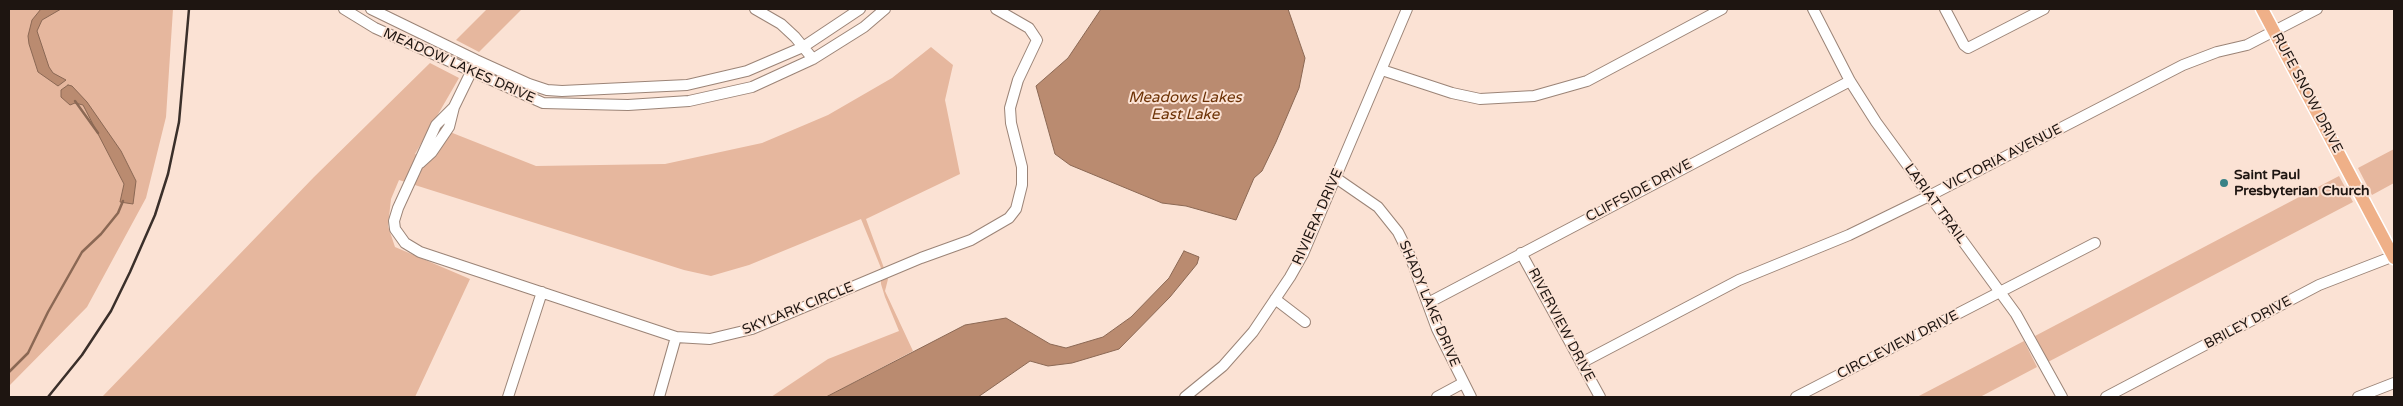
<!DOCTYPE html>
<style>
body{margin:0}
#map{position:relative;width:2403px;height:406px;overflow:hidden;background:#fbe2d4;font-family:"Varela Round",sans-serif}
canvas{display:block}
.frame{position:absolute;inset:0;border:10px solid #1e1511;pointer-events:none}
</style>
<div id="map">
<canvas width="2403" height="406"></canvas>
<div class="frame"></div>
</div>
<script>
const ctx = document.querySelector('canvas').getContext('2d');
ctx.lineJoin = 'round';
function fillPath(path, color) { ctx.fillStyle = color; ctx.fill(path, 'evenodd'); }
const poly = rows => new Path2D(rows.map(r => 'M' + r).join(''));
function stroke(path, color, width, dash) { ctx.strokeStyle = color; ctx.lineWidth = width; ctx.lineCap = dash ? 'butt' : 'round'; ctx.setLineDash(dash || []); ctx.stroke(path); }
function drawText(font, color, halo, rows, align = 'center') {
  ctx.font = font + ' "Varela Round",sans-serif'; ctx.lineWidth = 4; ctx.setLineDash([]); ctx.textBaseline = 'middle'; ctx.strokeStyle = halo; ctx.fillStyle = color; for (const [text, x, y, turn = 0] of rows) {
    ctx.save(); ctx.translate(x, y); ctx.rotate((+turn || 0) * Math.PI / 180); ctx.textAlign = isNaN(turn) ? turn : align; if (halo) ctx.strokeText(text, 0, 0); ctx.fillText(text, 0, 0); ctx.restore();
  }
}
fillPath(poly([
 [9,9,173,9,166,117,146,198,87,307,9,386],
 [487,9,522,9,479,52,456,40],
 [931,47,953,65,945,100,960,174,866,219,888,279,885,291,913,351,826,397,771,397,828,359,899,331,885,297,881,284,881,268,861,219,749,265,711,276,684,270,399,180,391,199,388,226,395,247,470,279,415,397,102,397,314,177,430,63,459,78,415,154,430,160,450,132,536,166,665,164,762,143,828,115,892,78],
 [2394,149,2394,183,2372,195,2358,168],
 [2339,176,2353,202,2048,362,2035,336],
 [2024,341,2037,367,1980,397,1917,397]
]), '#e6b79e');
const water = poly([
 [41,9,61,9,42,20,37,31,49,67,53,73,66,80,58,86,38,72,29,44,28,36,32,20,41,9],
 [1101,9,1288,9,1305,58,1299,88,1276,142,1262,171,1254,178,1236,220,1186,206,1162,203,1070,165,1055,154,1036,86,1068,58,1101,9],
 [68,85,72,86,87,102,121,151,136,181,133,204,120,202,124,184,83,105,75,103,70,105,61,97,61,90,68,85],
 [1184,251,1199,257,1197,264,1170,297,1119,349,1072,363,1048,366,1030,361,978,397,826,397,965,325,1006,318,1050,344,1066,348,1103,337,1131,317,1169,278,1184,251]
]);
fillPath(water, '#ba8b70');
stroke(water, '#8b6854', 1);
stroke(poly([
 [75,101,98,133],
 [9,372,28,353,48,312,82,252,101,234,118,213,123,201]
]), '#8b6854', 2.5);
const minor = poly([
 [344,9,375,28,543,103,628,105,689,101,752,87,813,59,864,27,885,9],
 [371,9,476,60,529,84,547,90,562,91,687,85,747,71,803,47,860,9],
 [755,9,781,24,795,37,813,59],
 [1813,9,1850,81,1876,122,2016,314,2062,397],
 [1945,9,1964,45,1968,48,2044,9],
 [1382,70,1452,93,1480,99,1534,96,1587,81,1722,9],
 [454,107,436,125,398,208,394,221,395,229,405,243,420,252,676,337,710,339,752,329,921,258,971,240,1009,218,1016,209,1022,185,1022,167,1011,123,1010,108,1018,80,1037,40,1029,28,996,9],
 [420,163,432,152,449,127,454,107,473,68],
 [1336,178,1378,207,1398,232,1410,256,1437,329,1471,397],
 [1521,253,1600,397],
 [1275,299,1305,322],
 [1428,303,1850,81],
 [1581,363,1739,280,1849,235,1929,196,2183,65,2217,52,2247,45,2317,9],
 [508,397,542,292],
 [659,397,676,337],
 [1185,397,1223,366,1253,332,1290,277,1303,254,1407,9],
 [1437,397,1463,383],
 [1796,397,2095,243],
 [2106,397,2319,285,2394,256],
 [2358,397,2394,383]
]);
const major = poly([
 [2262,9,2394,258]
]);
stroke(minor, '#9b8477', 12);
stroke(major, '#fff', 15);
stroke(minor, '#fff', 10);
stroke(major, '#efb088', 12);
stroke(poly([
 [48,397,82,355,111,311,130,272,155,215,168,174,179,122,189,9]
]), '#3a2f2a', 2.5);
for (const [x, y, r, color] of [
 [2224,183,5,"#398286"]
]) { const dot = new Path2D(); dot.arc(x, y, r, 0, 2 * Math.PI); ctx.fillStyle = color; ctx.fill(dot); stroke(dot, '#fbe2d4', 2); }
drawText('14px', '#1e1511', '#fbe2d4', [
 ["MEADOW LAKES DRIVE",459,66,24],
 ["RUFE SNOW DRIVE",2307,93,62],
 ["VICTORIA AVENUE",2003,158,-27],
 ["CLIFFSIDE DRIVE",1639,191,-28],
 ["LARIAT TRAIL",1935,204,54],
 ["RIVIERA DRIVE",1318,217,-66],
 ["SHADY LAKE DRIVE",1429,304,67],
 ["SKYLARK CIRCLE",798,309,-22],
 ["BRILEY DRIVE",2248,323,-28],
 ["RIVERVIEW DRIVE",1561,325,62],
 ["CIRCLEVIEW DRIVE",1898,345,-27]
]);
drawText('bold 14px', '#1e1511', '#fbe2d4', [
 ["Saint Paul",2234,175],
 ["Presbyterian Church",2234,191]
], 'left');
drawText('italic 15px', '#6d3205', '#fbe2d4', [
 ["Meadows Lakes",1185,98],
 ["East Lake",1185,115]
]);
</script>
